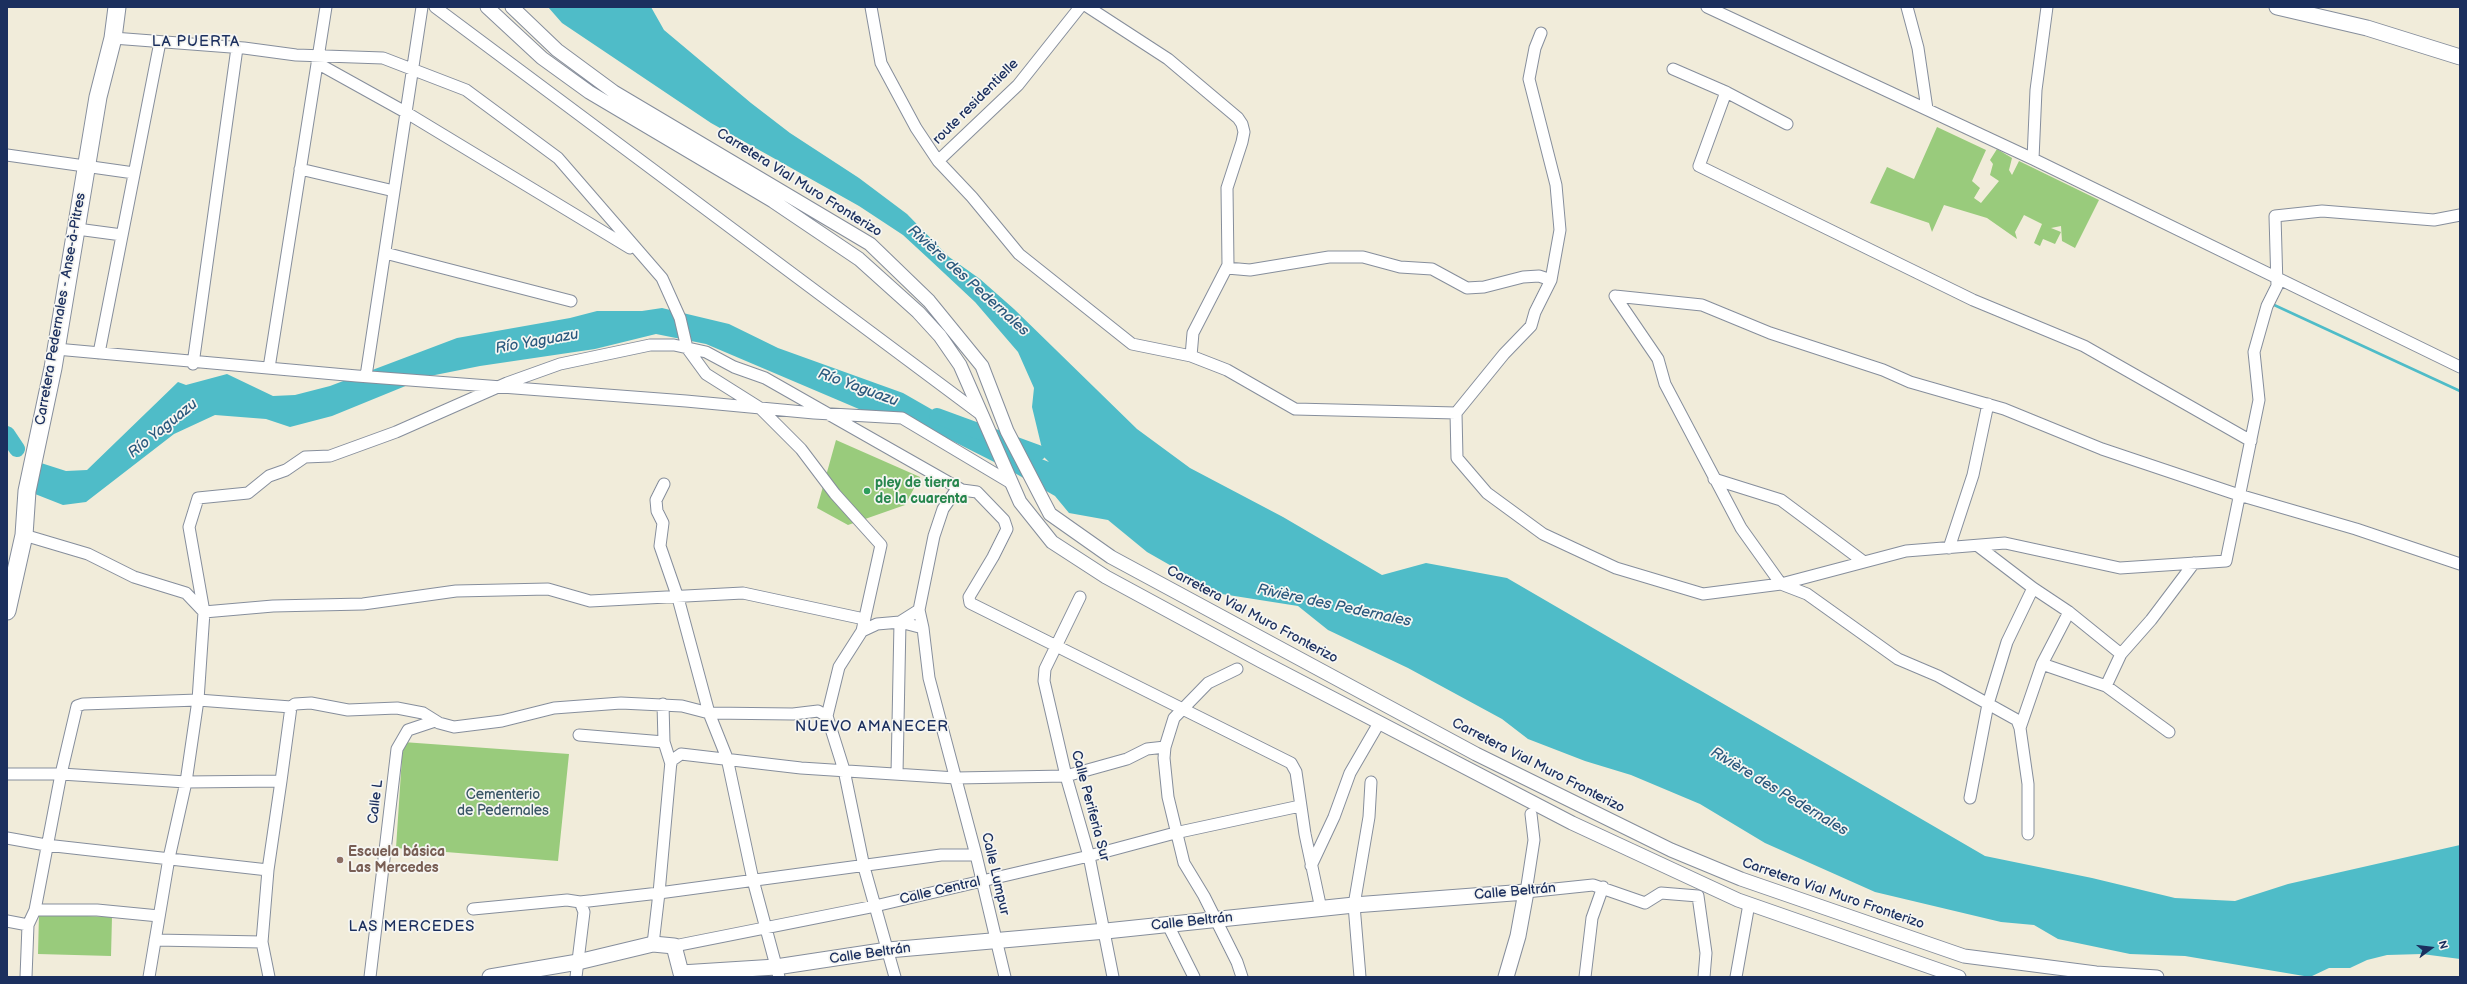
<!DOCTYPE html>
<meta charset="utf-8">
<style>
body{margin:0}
#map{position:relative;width:2467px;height:984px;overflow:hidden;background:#f1ecda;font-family:"Balsamiq Sans",sans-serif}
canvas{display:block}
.frame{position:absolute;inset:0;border:8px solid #1b2f5e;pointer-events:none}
.north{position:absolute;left:2411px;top:928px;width:40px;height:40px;-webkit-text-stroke:3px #f6f6f2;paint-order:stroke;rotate:75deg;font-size:11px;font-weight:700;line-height:16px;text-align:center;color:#1b2f5e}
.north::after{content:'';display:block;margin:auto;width:14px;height:18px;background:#1b2f5e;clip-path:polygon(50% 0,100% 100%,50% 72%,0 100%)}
</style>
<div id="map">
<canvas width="2467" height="984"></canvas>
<div class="frame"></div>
<div class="north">N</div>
</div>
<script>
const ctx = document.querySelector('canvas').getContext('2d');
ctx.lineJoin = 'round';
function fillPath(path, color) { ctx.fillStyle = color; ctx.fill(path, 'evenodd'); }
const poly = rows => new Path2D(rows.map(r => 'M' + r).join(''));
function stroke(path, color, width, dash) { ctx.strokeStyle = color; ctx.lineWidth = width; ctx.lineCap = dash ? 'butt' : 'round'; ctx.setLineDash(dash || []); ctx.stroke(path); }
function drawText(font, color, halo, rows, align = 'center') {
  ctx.font = font + ' "Balsamiq Sans",sans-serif'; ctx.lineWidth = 3.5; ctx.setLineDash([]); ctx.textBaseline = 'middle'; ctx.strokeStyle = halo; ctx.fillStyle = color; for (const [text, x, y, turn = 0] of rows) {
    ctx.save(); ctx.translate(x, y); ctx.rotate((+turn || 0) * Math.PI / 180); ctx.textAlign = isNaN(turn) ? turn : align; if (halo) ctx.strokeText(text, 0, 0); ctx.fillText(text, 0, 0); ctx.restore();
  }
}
fillPath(poly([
 [1937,127,1986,150,1972,181,1980,188,1974,198,1981,203,1999,181,1990,175,1993,164,1990,160,1997,149,2012,158,2009,170,2012,175,2019,161,2099,200,2075,248,2062,241,2061,226,2051,228,2061,232,2055,244,2043,239,2040,246,2034,243,2042,224,2024,215,2015,232,2017,239,1987,218,1944,205,1932,232,1929,223,1870,203,1887,167,1914,179],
 [836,440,920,477,905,505,848,525,817,508],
 [403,742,569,754,558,861,396,848],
 [39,914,112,917,111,956,38,954]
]), '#99cb7c');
fillPath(poly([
 [548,7,651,7,664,30,751,103,790,133,859,178,907,214,949,257,980,279,1014,309,1137,429,1190,468,1283,517,1382,575,1426,563,1507,578,1985,856,2092,878,2175,898,2235,901,2288,884,2460,845,2460,959,2422,954,2387,955,2367,960,2350,968,2329,968,2310,977,2185,956,2130,954,2058,939,2034,925,2001,922,1875,892,1765,843,1700,804,1631,775,1585,761,1528,739,1502,719,1408,668,1328,630,1298,606,1209,592,1189,576,1147,552,1108,520,1069,513,1055,496,1006,468,911,420,873,415,706,344,656,334,595,349,480,366,430,376,332,416,290,427,266,419,215,415,174,434,86,502,63,505,35,494,41,463,66,471,87,470,178,382,186,385,227,374,273,396,295,395,330,386,457,338,570,318,597,311,642,311,662,308,729,324,778,348,903,393,966,429,1049,462,1044,457,1032,407,1034,388,1018,352,975,302,929,259,903,235,859,206,711,123,562,23]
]), '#4fbcc8');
stroke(poly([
 [2272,304,2460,391]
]), '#4fbcc8', 2.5);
stroke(poly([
 [937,416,1038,453],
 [7,434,17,449]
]), '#4fbcc8', 16);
const minor = poly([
 [435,7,983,416],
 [871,7,881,63,916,128,938,161,972,197,1019,254,1132,344,1191,356,1227,370,1295,409,1456,413],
 [1088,7,1168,59,1238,118,1242,124,1244,132,1242,142,1227,188,1228,265,1193,333,1191,356],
 [1707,7,2033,159,2460,367],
 [1907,7,1918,48,1927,109],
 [1541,33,1535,48,1529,79,1556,185,1560,230,1551,280,1535,312,1531,326,1504,354,1456,413,1457,458,1487,493,1543,534,1616,568,1703,594,1781,584,1906,551,2005,543,2120,568,2226,561,2259,400,2254,352,2267,306,2277,286,2275,216,2322,211,2434,220,2460,215],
 [113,38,244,48,296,55,383,58,466,90,558,158,662,278,680,318,687,348,706,374,760,408,801,449,835,494,881,545,862,631],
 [317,63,407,113,630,248],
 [1673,69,1726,92,1787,124],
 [1726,92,1699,166,1973,300,2084,346,2251,441],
 [7,155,134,173],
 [2033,159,2036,90,2047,7],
 [938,161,1018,85,1080,7],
 [300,169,394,191],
 [77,229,122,235],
 [385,253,571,301],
 [1227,268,1250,270,1329,257,1363,257,1400,267,1432,269,1467,288,1484,287,1523,277,1539,276,1551,280],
 [1615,296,1702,305,1770,333,1883,370,1910,382,2004,409,2102,449,2239,495,2356,529,2460,564],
 [1615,296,1658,359,1665,384,1741,528,1781,584,1807,594,1898,659,1938,676,2017,720,2020,728,2028,784,2028,834],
 [56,349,357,376,686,401,814,413,902,418,1011,483],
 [99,353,160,42],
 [193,364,237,48],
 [269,368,326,7],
 [366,376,422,7],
 [1714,479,1781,500,1864,562],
 [664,484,656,500,657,511,663,523,660,546,678,598,709,713,727,758,753,880,779,977],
 [24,535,88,554,134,577,186,593,204,612,273,606,363,604,456,591,548,589,590,601,743,593,864,619],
 [1978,546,2033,588,2069,612,2121,654],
 [1949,548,1973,475,1988,404],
 [1080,597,1045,669,1044,681,1066,776,1089,856,1113,977],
 [923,628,919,610,934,536,943,509,954,493,962,490,977,492,1004,520,1007,529,993,557,969,597,970,603,1291,763,1296,772,1305,834,1321,909],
 [2042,664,2106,686,2169,732],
 [1237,669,1208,683,1174,718,1165,747,1164,758,1168,797,1184,863,1204,896,1237,962,1242,977],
 [2106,686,2121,654,2151,620,2194,563],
 [663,704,664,742,671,764],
 [827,716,839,667,862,631,877,624,900,622,923,628,929,678,976,855,1005,977],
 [2020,728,2042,664,2069,612],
 [579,735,664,742],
 [7,774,61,774,186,782,281,781,291,707],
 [897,774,900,622,919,610],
 [1970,798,1988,704,2007,642,2033,588],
 [1531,814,1534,840,1526,892,1593,885,1645,903,1661,893,1698,896,1706,953,1704,977],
 [7,838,46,845,268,870],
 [1311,866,1334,817,1350,773,1379,723],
 [580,902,659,893,671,761,681,754,801,768,956,778,1066,776,1127,759,1147,749,1165,747],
 [473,909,567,900,580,902,584,912,576,977],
 [35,910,97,910,159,916],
 [7,921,28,925],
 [1168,925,1194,977],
 [155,940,262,942,268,870,281,781],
 [262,942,269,977],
 [653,944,659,893,941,855,976,855],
 [674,946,875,906,1089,856,1175,833,1300,806],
 [26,977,28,925,35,910,61,774,77,706,83,704,198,700,291,707,295,704,311,703,348,710,397,708,423,713,439,723,454,727,502,721,554,708,621,703,682,706,709,713,793,714,818,711,827,716,844,770,864,867,895,977],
 [149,977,169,858,186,782,198,700,204,612,189,527,198,498,248,493,269,476,286,470,305,457,330,456,396,432,507,383,560,364,650,345,674,345,706,352,734,367,765,378,962,490],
 [370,977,397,749,408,730,435,721],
 [1360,977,1354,905,1369,817,1371,782],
 [1585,977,1592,918,1603,887],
 [1736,977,1749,904]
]);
const tertiary = poly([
 [487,7,542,58,589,92,773,201,859,259,918,312,940,336,960,365,1020,502,1052,542,1106,577,1261,661,1572,823,1738,900,1959,977],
 [512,7,557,50,614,92,870,244,929,301,982,366,1007,431,1050,514,1111,557,1476,754,1671,850,1741,879,1964,956,2096,973,2157,977]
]);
const secondary = poly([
 [2277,7,2367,28,2460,57],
 [490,977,578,962,653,944,674,946,681,973,776,967,888,950,1106,931,1354,905,1526,892,1518,936,1506,977]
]);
const primary = poly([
 [7,611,24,535,27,491,53,368,98,97,113,38,117,7]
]);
stroke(minor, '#868e9c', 13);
stroke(tertiary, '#868e9c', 15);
stroke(secondary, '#868e9c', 17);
stroke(primary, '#868e9c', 19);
stroke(minor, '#fff', 11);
stroke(tertiary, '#fff', 13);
stroke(secondary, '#fff', 15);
stroke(primary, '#fff', 17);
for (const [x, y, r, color] of [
 [867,491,4,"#2e9e5b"],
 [340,860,4,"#8d6e63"]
]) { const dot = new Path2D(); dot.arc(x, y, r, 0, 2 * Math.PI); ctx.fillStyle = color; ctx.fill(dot); stroke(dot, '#f6f6f2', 1.5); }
drawText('14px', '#1b2f5e', '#f6f6f2', [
 ["route residentielle",976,102,-45],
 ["Carretera Vial Muro Fronterizo",799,183,32],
 ["Carretera Pedernales - Anse-à-Pitres",61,309,-80],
 ["Carretera Vial Muro Fronterizo",1252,615,28],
 ["Carretera Vial Muro Fronterizo",1538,766,27],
 ["Calle L",376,802,-83],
 ["Calle Periferia Sur",1090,806,75],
 ["Calle Lumpur",995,874,77],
 ["Calle Central",940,891,-13],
 ["Calle Beltrán",1515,892,-5],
 ["Carretera Vial Muro Fronterizo",1833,894,19],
 ["Calle Beltrán",1192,922,-6],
 ["Calle Beltrán",870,954,-8]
]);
drawText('bold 14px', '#27864d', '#f6f6f2', [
 ["pley de tierra",875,483],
 ["de la cuarenta",875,499]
], 'left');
drawText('14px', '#3a5666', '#f6f6f2', [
 ["Cementerio",503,795],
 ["de Pedernales",503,811]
]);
drawText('bold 14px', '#785e54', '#f6f6f2', [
 ["Escuela básica",348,852],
 ["Las Mercedes",348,868]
], 'left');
ctx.letterSpacing = '1px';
drawText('15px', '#1b2f5e', '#f6f6f2', [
 ["LA PUERTA",196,42],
 ["NUEVO AMANECER",872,727],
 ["LAS MERCEDES",412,927]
]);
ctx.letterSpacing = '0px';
drawText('italic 15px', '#2b597e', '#f6f6f2', [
 ["Rivière des Pedernales",968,281,42],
 ["Río Yaguazu",537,342,-10],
 ["Río Yaguazu",858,388,20],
 ["Río Yaguazu",163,429,-39],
 ["Rivière des Pedernales",1334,606,12],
 ["Rivière des Pedernales",1779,792,31]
]);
</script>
